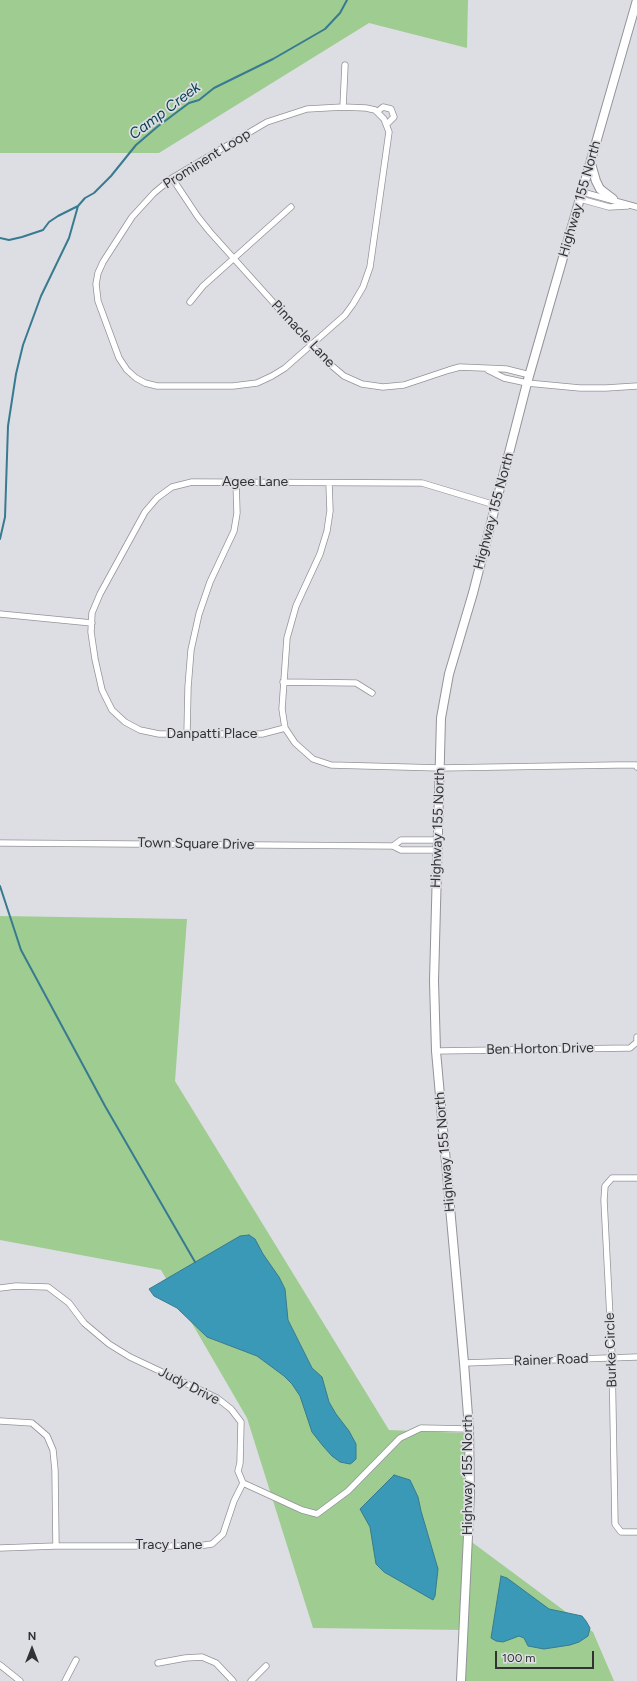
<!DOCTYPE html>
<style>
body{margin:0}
#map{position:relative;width:637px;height:1681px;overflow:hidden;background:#dddee3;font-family:Figtree,sans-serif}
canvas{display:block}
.north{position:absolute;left:12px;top:1629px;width:40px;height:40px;-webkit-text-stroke:3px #dddee3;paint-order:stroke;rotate:0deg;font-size:11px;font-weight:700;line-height:16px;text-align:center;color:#323234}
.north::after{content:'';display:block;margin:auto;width:14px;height:18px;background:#323234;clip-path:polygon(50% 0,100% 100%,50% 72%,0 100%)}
.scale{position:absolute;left:495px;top:1651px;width:99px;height:18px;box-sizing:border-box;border:2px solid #323234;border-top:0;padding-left:5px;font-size:12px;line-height:14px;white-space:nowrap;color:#323234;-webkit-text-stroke:3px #dddee3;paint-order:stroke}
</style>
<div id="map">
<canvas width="637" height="1681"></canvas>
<div class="north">N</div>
<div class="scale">100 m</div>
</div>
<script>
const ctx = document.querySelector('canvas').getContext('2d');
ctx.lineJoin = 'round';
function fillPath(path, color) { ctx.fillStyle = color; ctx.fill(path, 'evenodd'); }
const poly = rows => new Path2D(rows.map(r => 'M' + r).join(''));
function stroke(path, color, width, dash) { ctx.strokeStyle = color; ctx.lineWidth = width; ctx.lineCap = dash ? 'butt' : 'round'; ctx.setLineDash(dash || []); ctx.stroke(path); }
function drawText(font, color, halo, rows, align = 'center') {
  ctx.font = font + ' Figtree,sans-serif'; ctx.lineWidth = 3.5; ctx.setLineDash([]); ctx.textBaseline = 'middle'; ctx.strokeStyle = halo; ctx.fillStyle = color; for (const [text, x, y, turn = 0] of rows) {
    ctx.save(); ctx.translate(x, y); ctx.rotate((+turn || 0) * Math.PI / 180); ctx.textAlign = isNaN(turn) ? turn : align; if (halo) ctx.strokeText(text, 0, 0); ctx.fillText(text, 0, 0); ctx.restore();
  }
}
fillPath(poly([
 [0,0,468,0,467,48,369,23,159,153,0,153],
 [0,916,187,919,175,1081,389,1430,464,1433,469,1540,593,1632,614,1681,461,1681,466,1630,313,1628,247,1418,161,1270,0,1240]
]), '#9fcc91');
const water = poly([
 [249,1235,255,1239,263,1254,279,1277,285,1289,288,1320,312,1368,322,1377,329,1402,336,1414,349,1431,356,1444,356,1459,353,1462,350,1464,340,1462,332,1456,323,1446,312,1432,300,1396,292,1384,284,1376,257,1356,207,1337,177,1308,154,1296,149,1289,240,1236,249,1235],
 [394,1475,410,1480,418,1497,421,1511,438,1569,435,1596,433,1600,384,1572,376,1564,370,1527,360,1509,394,1475],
 [501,1576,507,1578,549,1609,582,1616,586,1621,590,1628,588,1636,579,1642,570,1645,544,1649,528,1646,524,1638,519,1636,503,1642,496,1641,491,1638,501,1576]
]);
fillPath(water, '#3a99b7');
stroke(water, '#387a90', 1);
stroke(poly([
 [0,238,9,240,22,237,43,230,49,222,58,216,78,206,85,198,94,193,111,176,136,145,157,127,189,103,199,100,214,88,273,59,325,29,340,13,347,0],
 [0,539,5,517,8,426,16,374,23,345,41,296,69,238,78,206],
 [0,886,21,950,105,1106,195,1262]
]), '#387a90', 2);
const street = poly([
 [343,107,366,108,375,110,384,119,389,132,370,267,363,287,353,304,345,315,285,368,272,376,257,383,233,386,157,386,145,383,136,378,127,370,119,358,98,301,96,284,98,273,103,262,132,217,154,193,172,178,267,122,307,109,343,107],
 [343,107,345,65],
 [377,112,383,107,391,109,394,117,387,124],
 [172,178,198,217,210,232,325,360,344,376,362,384,383,387,404,385,449,370,460,367,506,369,530,375],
 [582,192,637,207],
 [580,199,609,207,627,206],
 [190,302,203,286,291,207],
 [488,370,504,378,527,383,580,388,606,388,637,386],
 [495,505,422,483,192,482,172,487,157,498,145,512,100,594,92,613,91,632,95,659,102,690,112,710,125,722,140,730,159,734,262,734,285,728,295,743,313,759,331,765,440,768,617,765,636,765,637,767],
 [0,614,92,623],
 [283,682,356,683,372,693],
 [285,728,282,709,287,638,296,606,320,554,327,531,330,511,329,483],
 [187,734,188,687,191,650,199,614,210,582,234,531,237,513,236,482],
 [0,843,393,846,401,850,437,850],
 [393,846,401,840,437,840],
 [436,1051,630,1048,637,1042,637,1037],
 [637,1178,612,1178,605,1186,604,1200,612,1357,615,1524,621,1532,637,1532],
 [0,1288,16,1286,48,1287,69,1303,84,1323,109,1344,130,1357,217,1398,231,1409,241,1422,240,1463,238,1471,243,1483,302,1510,317,1514,348,1491,400,1438,421,1428,469,1429],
 [464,1363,637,1357],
 [0,1421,32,1423,47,1436,53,1450,55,1470,56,1546,0,1548],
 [56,1546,198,1546,212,1544,223,1534,234,1501,243,1483],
 [158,1663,185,1658,202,1657,216,1663,233,1681],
 [0,1665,20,1681],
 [65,1681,76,1660],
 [251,1681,266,1666]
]);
const secondary = poly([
 [591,164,596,181,600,189,613,199],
 [461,1681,470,1494,469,1429,464,1363,436,1051,434,981,441,718,449,674,473,593,527,383,637,0]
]);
stroke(street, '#929499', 7);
stroke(secondary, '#929499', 10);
stroke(street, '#fff', 5.5);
stroke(secondary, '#fff', 8);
drawText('14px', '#323234', '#dddee3', [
 ["Prominent Loop",207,159,-32],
 ["Highway 155 North",580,199,-74],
 ["Pinnacle Lane",303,334,47],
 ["Agee Lane",255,482],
 ["Highway 155 North",494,511,-75],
 ["Danpatti Place",212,734],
 ["Highway 155 North",438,828,-88],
 ["Town Square Drive",196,844,1],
 ["Ben Horton Drive",540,1049,-1],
 ["Highway 155 North",445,1152,-95],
 ["Burke Circle",611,1350,-92],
 ["Rainer Road",551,1360,-2],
 ["Judy Drive",189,1386,27],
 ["Highway 155 North",468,1475,-90],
 ["Tracy Lane",169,1545]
]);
drawText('italic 15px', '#053f50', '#dddee3', [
 ["Camp Creek",165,111,-37]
]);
</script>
